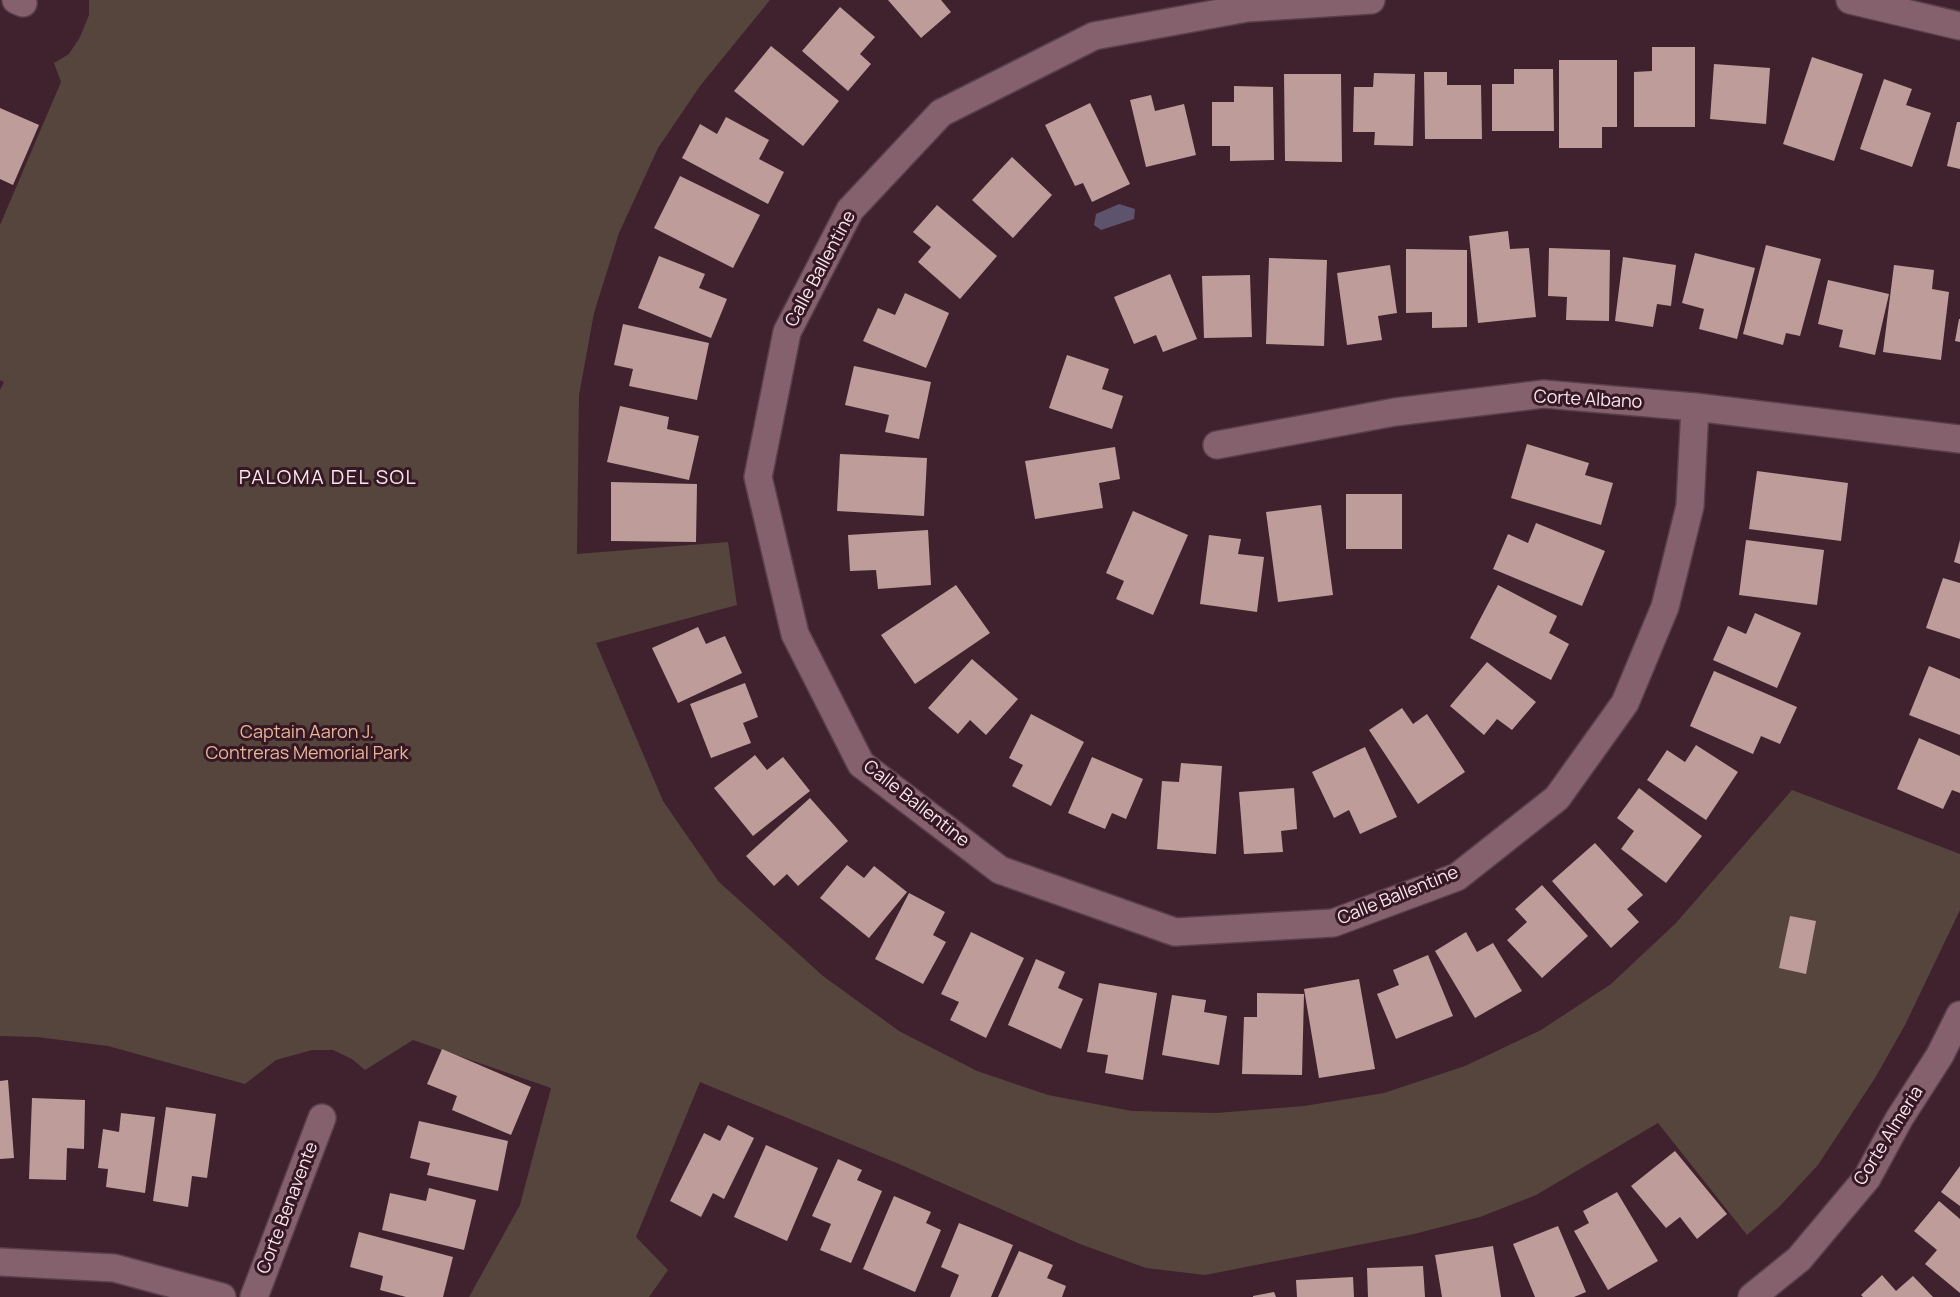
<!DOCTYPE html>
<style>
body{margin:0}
canvas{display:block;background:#3f222d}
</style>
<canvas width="1960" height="1297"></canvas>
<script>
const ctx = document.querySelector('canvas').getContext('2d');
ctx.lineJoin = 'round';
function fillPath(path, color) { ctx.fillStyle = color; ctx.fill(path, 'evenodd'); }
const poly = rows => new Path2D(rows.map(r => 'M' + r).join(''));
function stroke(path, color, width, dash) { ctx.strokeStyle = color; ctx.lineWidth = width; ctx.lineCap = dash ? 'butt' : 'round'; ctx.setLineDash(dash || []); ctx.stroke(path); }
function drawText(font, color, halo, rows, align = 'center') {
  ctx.font = font + ' Manrope,sans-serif'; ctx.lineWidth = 6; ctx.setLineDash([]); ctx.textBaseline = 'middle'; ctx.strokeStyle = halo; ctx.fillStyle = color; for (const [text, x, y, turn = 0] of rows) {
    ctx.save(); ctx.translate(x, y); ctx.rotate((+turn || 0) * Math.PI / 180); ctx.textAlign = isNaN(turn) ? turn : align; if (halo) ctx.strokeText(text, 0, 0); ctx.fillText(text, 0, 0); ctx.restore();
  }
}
fillPath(poly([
 [89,0,770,0,700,86,658,148,619,233,594,313,579,395,577,554,728,542,737,605,596,643,663,801,719,882,823,976,899,1031,977,1071,1048,1095,1132,1111,1216,1113,1304,1106,1384,1093,1465,1066,1541,1030,1611,984,1676,923,1792,790,1960,854,1960,910,1905,1025,1875,1078,1818,1165,1779,1207,1747,1235,1658,1123,1536,1195,1480,1217,1414,1234,1205,1275,1146,1268,1080,1244,899,1164,700,1082,636,1237,668,1270,649,1297,469,1297,520,1205,551,1088,413,1040,365,1070,352,1059,333,1050,312,1050,276,1060,245,1084,108,1046,37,1037,0,1036,0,390,4,382,0,380,0,225,61,82,54,63,69,54,80,37,89,15]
]), '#55453c');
fillPath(poly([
 [1119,204,1135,209,1134,219,1101,230,1094,225,1096,214]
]), '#5d536c');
fillPath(poly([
 [888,0,941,0,951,12,921,38],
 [840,7,875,37,860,54,871,64,848,91,802,51],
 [771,46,839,101,803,146,734,91],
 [1652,47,1695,47,1695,127,1634,127,1634,72,1652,71],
 [1812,57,1863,74,1834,161,1783,144],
 [1559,60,1617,60,1617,127,1602,127,1602,148,1559,148],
 [1714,64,1770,68,1766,124,1710,119],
 [1514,69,1553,69,1554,131,1492,131,1492,84,1514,84],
 [1424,72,1447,72,1447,85,1481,85,1482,139,1425,139],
 [1374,73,1415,74,1413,146,1374,145,1375,132,1353,132,1354,87,1373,87],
 [1284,74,1341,74,1342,162,1285,161],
 [1884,79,1912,89,1906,105,1931,113,1912,167,1860,149],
 [1234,86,1273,87,1274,160,1230,161,1230,146,1212,146,1212,102,1234,102],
 [1151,95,1155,111,1184,104,1196,155,1146,167,1130,100],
 [1090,103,1130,184,1092,202,1083,183,1075,186,1045,125],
 [0,108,39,125,13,185,0,179],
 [726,117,769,140,759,159,784,172,768,204,682,158,700,124,717,134],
 [1957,122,1960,122,1960,169,1947,166],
 [1012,157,1052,195,1013,238,972,200],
 [680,176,760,215,733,268,654,228],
 [937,205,997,256,960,299,918,262,931,247,913,232],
 [1508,231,1510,249,1529,248,1536,317,1478,323,1469,236],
 [1766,245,1821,259,1800,336,1786,333,1783,345,1743,334],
 [1549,248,1610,250,1609,321,1566,320,1567,297,1548,296],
 [1406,249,1467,250,1467,327,1432,328,1432,312,1406,313],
 [1695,253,1755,268,1737,339,1699,329,1704,309,1682,303],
 [659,256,705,274,699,288,727,299,711,338,638,308],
 [1623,257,1676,265,1671,306,1657,304,1653,327,1615,321],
 [1269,258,1327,260,1324,346,1266,344],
 [1390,265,1397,313,1378,316,1382,340,1347,345,1337,273],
 [1894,265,1934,270,1932,289,1949,292,1941,360,1883,352],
 [1170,274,1197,339,1163,352,1156,335,1134,344,1114,297],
 [1250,275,1252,337,1204,338,1202,276],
 [1828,280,1889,294,1875,355,1839,347,1843,330,1818,324],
 [905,293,949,313,926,368,863,341,878,308,895,315],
 [1959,319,1960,319,1960,342,1955,341],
 [623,324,709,343,697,400,629,386,633,369,614,365],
 [1067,355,1109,369,1102,389,1123,396,1112,429,1049,408],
 [854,366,931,382,919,439,885,432,889,415,845,405],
 [620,406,669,417,667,429,699,436,689,480,607,462],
 [1527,444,1589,463,1585,475,1613,483,1601,525,1511,498],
 [1115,447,1120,479,1099,483,1103,508,1035,519,1025,461],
 [840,454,927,458,924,516,837,511],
 [1757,471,1848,483,1841,541,1749,529],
 [611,482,697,484,696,542,611,541],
 [1346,494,1402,494,1402,549,1346,549],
 [1321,505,1333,595,1278,602,1266,512],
 [1133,511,1188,535,1153,615,1116,599,1124,581,1106,573],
 [1536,523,1605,551,1582,606,1493,569,1508,534,1528,543],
 [928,530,931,585,878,589,876,570,850,571,848,535],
 [1209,535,1241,539,1238,554,1264,557,1257,612,1200,604],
 [1746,540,1824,550,1817,605,1739,595],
 [1960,540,1960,564,1954,562],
 [1943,578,1960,583,1960,639,1926,628],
 [956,585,990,633,915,684,881,635],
 [1498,585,1557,616,1549,633,1569,644,1551,680,1470,638],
 [1755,613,1801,633,1777,688,1713,660,1728,626,1746,634],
 [698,627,706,644,725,636,742,673,678,703,652,648],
 [972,659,1018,699,986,735,970,720,958,734,928,708],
 [1487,662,1536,702,1512,730,1497,719,1484,735,1450,706],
 [1929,666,1960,679,1960,735,1909,715],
 [1714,671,1797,707,1780,744,1761,736,1753,754,1690,726],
 [745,683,758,717,743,723,751,743,711,758,690,704],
 [1402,708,1413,724,1427,714,1465,772,1418,804,1369,730],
 [1031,714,1084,742,1051,806,1012,786,1023,765,1009,758],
 [1919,738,1960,756,1960,793,1952,790,1943,809,1897,789],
 [1696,745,1738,772,1706,820,1647,780,1667,750,1685,762],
 [1365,747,1397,817,1360,834,1349,810,1334,818,1312,772],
 [755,755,767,770,783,757,810,791,753,836,714,788],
 [1092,757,1143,779,1126,819,1112,813,1105,829,1068,813],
 [1181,763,1222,766,1216,854,1157,849,1162,781,1179,782],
 [1294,788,1297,829,1281,831,1283,852,1244,854,1239,792],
 [1639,788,1702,836,1666,883,1621,849,1634,831,1617,818],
 [810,798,848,841,798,886,787,874,774,886,746,856],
 [1595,843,1643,895,1627,909,1639,922,1611,948,1552,881],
 [847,865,864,878,874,866,907,892,869,938,820,898],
 [1542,885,1588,936,1542,978,1507,940,1527,922,1515,909],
 [909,893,945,912,933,935,946,942,923,984,875,959],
 [1790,916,1816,921,1806,974,1779,968],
 [971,932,1024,958,986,1038,950,1020,959,1002,941,994],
 [1466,932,1477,952,1493,943,1522,991,1475,1018,1435,951],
 [1428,955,1453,1016,1396,1039,1377,994,1399,985,1393,970],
 [1036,959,1065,972,1058,988,1083,999,1061,1049,1008,1025],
 [1359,979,1375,1069,1319,1078,1304,989],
 [1099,983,1157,993,1143,1080,1105,1073,1108,1055,1087,1052],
 [1257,993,1304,994,1302,1075,1242,1074,1244,1017,1257,1017],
 [1172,995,1206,1000,1204,1012,1227,1016,1219,1065,1162,1055],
 [442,1049,531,1087,511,1135,452,1110,457,1096,427,1084],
 [8,1080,14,1158,0,1159,0,1081],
 [32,1098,85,1100,84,1149,67,1148,66,1180,29,1179],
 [166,1107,216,1114,207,1178,192,1176,188,1207,153,1201],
 [121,1113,155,1117,145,1193,106,1187,108,1169,98,1168,103,1129,119,1132],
 [419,1121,508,1141,498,1191,427,1175,430,1163,410,1158],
 [728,1125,754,1138,724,1199,713,1193,701,1217,670,1201,704,1133,720,1141],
 [766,1145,818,1168,787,1241,734,1217],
 [1675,1151,1727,1214,1697,1239,1680,1217,1666,1228,1631,1186],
 [838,1159,862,1170,857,1180,882,1191,851,1263,820,1250,831,1224,812,1216],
 [1960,1166,1960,1206,1941,1192],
 [429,1188,476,1200,464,1250,382,1230,390,1193,426,1201],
 [1617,1192,1658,1261,1608,1290,1574,1231,1589,1223,1583,1211],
 [894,1196,931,1212,926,1223,941,1230,915,1292,863,1269],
 [1939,1201,1960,1219,1960,1293,1925,1264,1937,1250,1914,1231],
 [959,1223,1013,1245,991,1297,950,1297,959,1275,941,1267],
 [1558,1226,1586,1292,1574,1297,1535,1297,1513,1244],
 [359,1232,453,1257,443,1297,406,1297,380,1290,383,1276,350,1267],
 [1493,1246,1501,1297,1442,1297,1435,1255],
 [1019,1251,1053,1265,1047,1278,1066,1286,1062,1297,998,1297],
 [1423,1266,1425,1297,1368,1297,1367,1268],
 [1882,1275,1896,1291,1913,1276,1933,1297,1863,1297,1861,1295],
 [1353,1277,1354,1297,1297,1297,1296,1280],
 [1274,1292,1276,1297,1253,1297,1253,1296]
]), '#be9c99');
const minor = poly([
 [16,0,23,3],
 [1371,0,1247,8,1094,36,941,113,850,210,787,332,758,477,795,634,861,764,1000,870,1175,932,1333,923,1457,877,1557,798,1625,703,1665,607,1690,506,1695,407],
 [1850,0,1960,26],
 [1217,445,1395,412,1544,394,1695,407,1960,439],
 [0,1262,114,1268,222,1297],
 [254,1297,322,1118],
 [1752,1297,1799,1259,1867,1178,1899,1119,1940,1055,1960,1015]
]);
stroke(minor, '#583f49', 30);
stroke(minor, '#84616d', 27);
drawText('18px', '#fae6ec', '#351823', [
 ["Calle Ballentine",821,269,-62],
 ["Corte Albano",1588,400,3],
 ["Calle Ballentine",916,804,38],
 ["Calle Ballentine",1398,896,-22],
 ["Corte Almeria",1889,1136,-58],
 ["Corte Benavente",288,1208,-69]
]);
drawText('18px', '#e7b598', '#351823', [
 ["Captain Aaron J.",307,733],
 ["Contreras Memorial Park",307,754]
]);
ctx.letterSpacing = '1.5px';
drawText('20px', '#fae6ec', '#351823', [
 ["PALOMA DEL SOL",328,478]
]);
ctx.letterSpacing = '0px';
</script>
